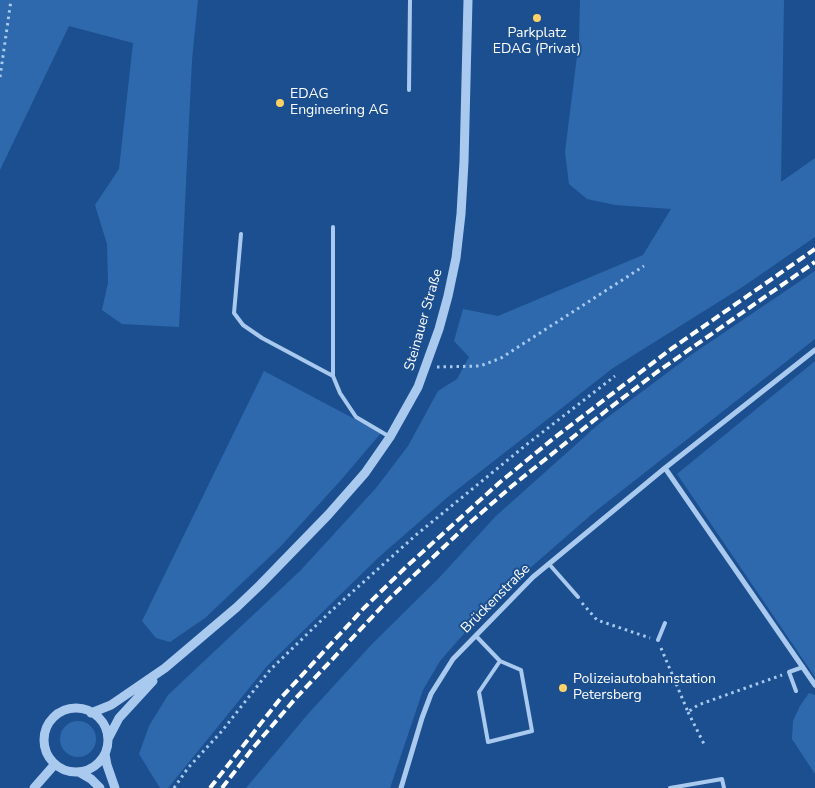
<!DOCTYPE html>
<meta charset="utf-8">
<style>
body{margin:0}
canvas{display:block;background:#1b4f8f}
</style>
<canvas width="815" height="788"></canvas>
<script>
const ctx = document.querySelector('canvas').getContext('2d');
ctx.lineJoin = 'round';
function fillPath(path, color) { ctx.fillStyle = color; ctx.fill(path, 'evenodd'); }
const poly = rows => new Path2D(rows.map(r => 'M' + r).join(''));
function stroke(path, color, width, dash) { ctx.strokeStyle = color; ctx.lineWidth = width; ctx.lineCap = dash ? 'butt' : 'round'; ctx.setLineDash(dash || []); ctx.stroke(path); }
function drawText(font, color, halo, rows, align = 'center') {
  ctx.font = font + ' "Nunito Sans",sans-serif'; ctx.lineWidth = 4; ctx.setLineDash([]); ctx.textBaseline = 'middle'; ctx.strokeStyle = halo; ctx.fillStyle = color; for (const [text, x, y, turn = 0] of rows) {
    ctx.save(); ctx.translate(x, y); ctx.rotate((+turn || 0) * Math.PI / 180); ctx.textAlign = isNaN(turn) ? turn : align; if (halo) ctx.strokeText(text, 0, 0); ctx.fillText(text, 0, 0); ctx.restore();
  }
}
fillPath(poly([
 [0,0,198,0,192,60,179,327,122,324,102,310,108,283,107,244,95,205,119,169,133,43,69,26,0,170],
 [580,0,784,0,781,182,815,158,815,237,744,286,613,368,449,496,379,557,267,666,168,788,160,788,139,754,149,726,168,695,301,570,376,488,408,446,438,391,457,379,469,357,454,341,463,309,498,316,643,255,671,209,615,205,587,199,569,184,565,152,579,40],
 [815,271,815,339,592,514,529,569,469,628,440,661,423,690,390,788,246,788,308,714,372,644,438,579,496,516,600,423,691,355],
 [815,361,815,677,677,474],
 [264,371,381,433,341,480,280,547,205,618,170,642,156,638,142,621],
 [809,693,815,695,815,774,792,739,793,721,800,706],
 '60 739a18 18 0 1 1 36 0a18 18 0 1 1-36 0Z'
]), '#2e69ad');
stroke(poly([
 [0,77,11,0],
 [437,367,480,366,501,358,644,266],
 [582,603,597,620,650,638],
 [661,648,688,712,698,705,782,675],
 [688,712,704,744],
 [174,788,188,768,222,731,270,670,330,612,416,535,526,445,615,376]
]), '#a9c9ee', 3, [2.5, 4]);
stroke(poly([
 [409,90,410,0],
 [333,227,333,376,340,393,356,417,390,437],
 [241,234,234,313,243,325,262,338,333,376],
 [549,564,578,597],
 [476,636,500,661,521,670,532,731,488,742,479,692,500,661],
 [658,640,665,623],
 [796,691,789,672,803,667],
 [670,788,722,779,724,788]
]), '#a9c9ee', 4);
stroke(poly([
 [665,468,815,685],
 [401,788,422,718,431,694,453,659,533,577,665,468,815,350]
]), '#a9c9ee', 5);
stroke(poly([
 '44 740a32 32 0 1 1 64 0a32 32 0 1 1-64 0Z',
 [91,713,111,705,165,668,237,607,260,585,328,515,365,473,390,437,418,387,439,329,448,296,456,258,461,214,464,162,468,0],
 [108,739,119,718,153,681],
 [105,754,107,765,115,788],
 [79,772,91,779,100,788],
 [34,788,55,764]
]), '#a9c9ee', 9);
stroke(poly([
 [210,788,280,699,364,608,406,567,499,483,554,438,671,349,815,249],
 [222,788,253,748,295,699,389,599,465,527,512,486,607,410,657,372,815,262]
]), '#fff', 4, [9, 4]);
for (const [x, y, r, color] of [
 [537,18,5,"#ffd166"],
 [280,103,5,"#ffd166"],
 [563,688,5,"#ffd166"]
]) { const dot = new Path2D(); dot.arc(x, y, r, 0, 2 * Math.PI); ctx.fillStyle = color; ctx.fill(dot); stroke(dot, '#1b4f8f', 2); }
drawText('14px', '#fff', '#1b4f8f', [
 ["Parkplatz",537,34,"center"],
 ["EDAG (Privat)",537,50,"center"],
 ["EDAG",290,95],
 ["Engineering AG",290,111],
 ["Polizeiautobahnstation",573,680],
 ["Petersberg",573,696]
], 'left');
drawText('14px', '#fff', '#1b4f8f', [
 ["Steinauer Straße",424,320,-74],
 ["Brückenstraße",496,599,-45]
]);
</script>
